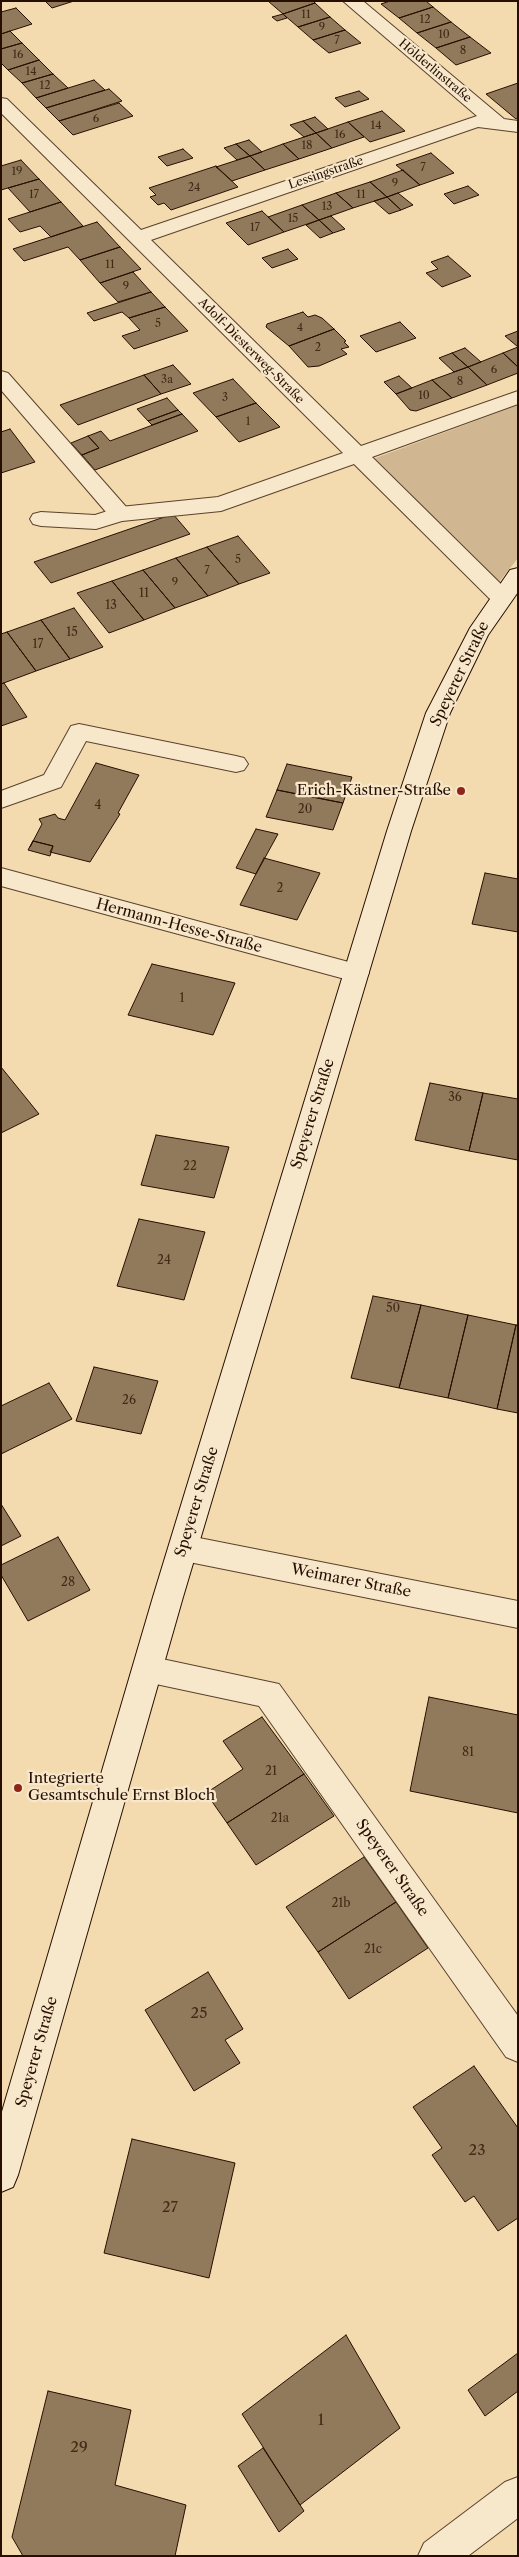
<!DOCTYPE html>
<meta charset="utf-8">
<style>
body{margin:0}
#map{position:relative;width:519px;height:2557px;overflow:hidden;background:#f3daaf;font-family:"Libre Caslon Text",serif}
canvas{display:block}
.frame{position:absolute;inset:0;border:2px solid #270f00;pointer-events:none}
</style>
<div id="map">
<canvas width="519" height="2557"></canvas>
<div class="frame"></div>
</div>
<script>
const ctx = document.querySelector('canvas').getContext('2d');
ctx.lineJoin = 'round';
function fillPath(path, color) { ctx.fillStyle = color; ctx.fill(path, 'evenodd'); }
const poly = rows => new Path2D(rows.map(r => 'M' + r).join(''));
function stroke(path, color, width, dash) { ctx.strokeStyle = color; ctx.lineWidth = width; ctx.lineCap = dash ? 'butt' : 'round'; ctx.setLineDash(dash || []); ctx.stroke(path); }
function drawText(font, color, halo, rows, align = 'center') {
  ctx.font = font + ' "Libre Caslon Text",serif'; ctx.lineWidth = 4.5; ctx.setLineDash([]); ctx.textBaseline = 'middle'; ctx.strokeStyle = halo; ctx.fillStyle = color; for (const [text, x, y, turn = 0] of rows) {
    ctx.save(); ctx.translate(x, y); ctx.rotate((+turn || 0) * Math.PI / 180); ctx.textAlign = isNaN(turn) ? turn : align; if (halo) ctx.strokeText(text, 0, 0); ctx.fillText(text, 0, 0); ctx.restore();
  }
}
fillPath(poly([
 [518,405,518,558,499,582,373,459]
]), '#d0b791');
const building = poly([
 [45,1,74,1,52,8,45,1],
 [268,1,313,1,315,3,283,14,268,1],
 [390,1,426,1,433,7,399,18,381,4,390,1],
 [315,3,330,17,298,27,283,14,315,3],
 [433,7,451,22,417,33,399,18,433,7],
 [16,8,32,24,1,34,1,12,16,8],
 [283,14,287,18,277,21,272,17,283,14],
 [330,17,345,30,313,40,298,27,330,17],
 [451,22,470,37,436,48,417,33,451,22],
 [345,30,361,43,329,53,313,40,345,30],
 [10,31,22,43,1,49,1,34,10,31],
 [470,37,491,53,456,65,436,48,470,37],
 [22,43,39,60,8,70,1,63,1,49,22,43],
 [39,60,53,74,22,83,8,70,39,60],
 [53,74,68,88,36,98,22,83,53,74],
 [94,80,105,90,46,108,36,98,94,80],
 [518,83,518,118,516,119,486,94,518,83],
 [109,89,122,101,59,121,46,108,109,89],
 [359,91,369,99,345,107,335,98,359,91],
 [119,103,133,116,73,135,59,121,119,103],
 [382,111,405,131,370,142,348,122,382,111],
 [315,117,328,129,316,133,303,121,315,117],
 [303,121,316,133,304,137,290,125,303,121],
 [348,122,364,137,332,148,316,133,348,122],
 [316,133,332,148,299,159,283,144,316,133],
 [249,140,262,152,250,156,236,144,249,140],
 [236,144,250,156,237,160,224,148,236,144],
 [283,144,299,159,265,170,250,156,283,144],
 [183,149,193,158,167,166,158,157,183,149],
 [431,153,454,173,420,185,396,165,431,153],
 [250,156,265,170,232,181,216,167,250,156],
 [21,160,39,179,1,190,1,166,21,160],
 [216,166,238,187,171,210,164,203,158,205,150,197,156,195,149,188,216,166],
 [403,170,420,185,387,197,370,182,403,170],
 [39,179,61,202,30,212,8,188,39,179],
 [370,182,387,197,353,208,336,193,370,182],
 [468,186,479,195,454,204,444,194,468,186],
 [336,193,353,208,319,220,302,205,336,193],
 [398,193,413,205,401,210,387,197,398,193],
 [387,197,401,210,389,214,374,201,387,197],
 [61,202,83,226,51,237,40,226,20,232,8,219,61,202],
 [302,205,319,220,284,232,268,217,302,205],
 [262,211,284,232,248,245,226,223,262,211],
 [331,216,345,229,333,233,319,220,331,216],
 [319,220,333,233,320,238,306,225,319,220],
 [97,222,120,247,80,260,68,247,24,261,13,249,97,222],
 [120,247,141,269,100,283,80,260,120,247],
 [288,249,298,259,272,268,262,258,288,249],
 [448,256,471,276,442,287,426,273,438,269,431,262,448,256],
 [133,272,151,292,118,302,100,283,133,272],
 [151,292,165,307,129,318,122,312,94,321,87,313,151,292],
 [165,307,188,331,134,349,122,336,140,330,129,318,165,307],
 [303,312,308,317,315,315,322,318,334,329,289,346,266,327,267,324,303,312],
 [400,322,416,338,376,352,360,336,400,322],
 [334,329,346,341,344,342,349,347,341,349,347,354,319,366,308,367,289,346,334,329],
 [518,331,518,347,505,336,518,331],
 [518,347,518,367,503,353,518,347],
 [465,348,481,362,468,367,452,353,465,348],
 [452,353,468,367,454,372,439,358,452,353],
 [503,353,518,367,518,373,487,385,468,367,503,353],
 [173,365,191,384,161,394,144,375,173,365],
 [468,367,487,385,452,398,432,380,468,367],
 [144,375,161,394,78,425,60,405,144,375],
 [399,376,412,388,396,394,384,382,399,376],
 [233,379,256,403,216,417,193,393,233,379],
 [432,380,452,398,416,411,410,410,396,394,432,380],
 [167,398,178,410,148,421,137,409,167,398],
 [256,403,280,427,239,442,216,417,256,403],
 [178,410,182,414,152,425,148,421,178,410],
 [182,414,198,431,95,470,82,455,99,448,88,436,101,431,110,441,182,414],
 [10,429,35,462,1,473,1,432,10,429],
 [88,436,99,448,82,455,71,443,88,436],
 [173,514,190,534,51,583,34,562,173,514],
 [238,536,270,573,239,584,207,547,238,536],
 [207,547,239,584,208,596,176,558,207,547],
 [176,558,208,596,175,608,143,570,176,558],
 [143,570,175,608,144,620,112,581,143,570],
 [112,581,144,620,109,633,77,593,112,581],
 [74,608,103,647,70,659,41,620,74,608],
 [41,620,70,659,36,671,7,632,41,620],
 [7,632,36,671,1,684,1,634,7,632],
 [4,683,27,717,1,726,1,684,4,683],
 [96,763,139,775,118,813,120,814,90,862,50,852,53,846,33,841,30,847,42,824,39,819,55,814,58,818,65,820,96,763],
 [287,764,352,777,343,803,277,790,287,764],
 [277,790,343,803,333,830,266,817,277,790],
 [256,829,278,834,256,874,236,868,256,829],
 [33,841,53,846,50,856,28,850,33,841],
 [264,858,320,873,297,920,240,905,264,858],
 [485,873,518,879,518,932,472,924,485,873],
 [152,964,235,983,213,1035,128,1015,152,964],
 [1,1067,39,1114,1,1133,1,1067],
 [430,1083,483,1093,469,1151,415,1140,430,1083],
 [483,1093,518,1099,518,1160,469,1151,483,1093],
 [156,1135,229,1147,214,1198,141,1185,156,1135],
 [139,1219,205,1232,184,1300,117,1286,139,1219],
 [373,1296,421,1305,399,1388,351,1378,373,1296],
 [421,1305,468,1315,448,1398,399,1388,421,1305],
 [468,1315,516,1325,497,1409,448,1398,468,1315],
 [516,1325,518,1325,518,1413,497,1409,516,1325],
 [94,1367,158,1381,141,1434,76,1421,94,1367],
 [49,1383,72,1419,1,1454,1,1406,49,1383],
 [1,1504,21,1536,1,1546,1,1504],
 [58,1537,90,1590,28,1621,1,1575,1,1565,58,1537],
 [429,1697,518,1715,518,1813,410,1791,429,1697],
 [262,1717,304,1774,227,1823,206,1793,243,1769,223,1741,262,1717],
 [304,1774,334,1816,256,1865,227,1823,304,1774],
 [364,1857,396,1902,318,1952,286,1907,364,1857],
 [396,1902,428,1948,349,1999,318,1952,396,1902],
 [208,1972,243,2029,225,2040,240,2063,194,2091,145,2010,208,1972],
 [474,2066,518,2128,518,2218,498,2231,474,2196,465,2202,432,2155,442,2148,413,2107,474,2066],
 [132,2139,235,2163,209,2278,104,2253,132,2139],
 [346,2335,400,2428,300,2505,242,2414,346,2335],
 [518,2353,518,2391,485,2416,468,2390,518,2353],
 [48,2391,131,2410,115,2485,186,2505,175,2556,23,2556,12,2537,48,2391],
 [263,2448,304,2511,279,2532,238,2466,263,2448]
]);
fillPath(building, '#91795b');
stroke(building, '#270f00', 1);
const lane = poly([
 [1,371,8,373,128,509,131,514,128,519,120,521,112,519,1,390,1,371],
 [79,724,236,756,244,758,248,764,244,770,236,772,86,741,61,787,1,808,1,791,44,775,71,726,79,724]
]);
const street = poly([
 [343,1,363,1,504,119,518,121,518,132,478,127,151,240,361,446,518,391,518,404,372,457,509,592,512,597,509,602,501,604,493,602,354,464,221,511,122,521,96,529,41,526,33,524,30,519,33,514,41,512,95,515,120,507,218,497,343,453,1,113,1,98,7,99,141,230,477,116,343,1],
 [1,868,356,964,365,966,369,973,365,980,356,982,1,886,1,868],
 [184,1535,518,1601,518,1628,184,1561,174,1557,169,1548,174,1539,184,1535],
 [148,1656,279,1684,518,2016,518,2062,506,2057,259,1706,137,1680,133,1670,137,1660,148,1656],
 [518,2477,518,2518,468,2556,418,2556,424,2543,505,2482,518,2477]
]);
const secondary = poly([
 [518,568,518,592,488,635,450,713,411,831,183,1597,18,2175,13,2187,1,2192,1,2115,153,1597,387,831,426,713,470,628,510,570,518,568]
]);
stroke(lane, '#5a422c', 2);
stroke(street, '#5a422c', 2);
stroke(secondary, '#270f00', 2);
fillPath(lane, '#f7e7cb');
fillPath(street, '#f7e7cb');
fillPath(secondary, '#f7e7cb');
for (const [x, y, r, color] of [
 [461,791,5,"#8f2418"],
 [18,1788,5,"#8f2418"]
]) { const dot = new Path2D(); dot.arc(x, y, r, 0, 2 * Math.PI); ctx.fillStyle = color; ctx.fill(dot); stroke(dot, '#f7e7cb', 2); }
drawText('11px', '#422a17', null, [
 ["11",306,15],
 ["12",425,20],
 ["9",322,28],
 ["10",444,35],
 ["7",337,41],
 ["8",463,51],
 ["16",18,55],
 ["14",31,72],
 ["12",45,86],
 ["6",96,119],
 ["14",376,126],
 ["16",340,135],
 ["18",307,146],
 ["7",423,168],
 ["19",17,172],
 ["9",395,184],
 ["24",194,188],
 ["17",34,195],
 ["11",361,195],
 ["13",327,207],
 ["15",293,219],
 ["17",255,228],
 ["11",110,265],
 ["9",126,287],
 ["5",158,324],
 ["4",300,328],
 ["2",318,348],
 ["6",494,370],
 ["3a",167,380],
 ["8",460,382],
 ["10",424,396],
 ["3",225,398],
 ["1",248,422],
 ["5",238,560],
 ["7",207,571],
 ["9",175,583]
]);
drawText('12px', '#270f00', '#f7e7cb', [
 ["Hölderlinstraße",435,71,40],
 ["Lessingstraße",326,173,-19],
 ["Adolf-Diesterweg-Straße",251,351,45]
]);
drawText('12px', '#422a17', null, [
 ["11",144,594],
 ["13",111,606],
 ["15",72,633],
 ["17",38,645],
 ["4",98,806],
 ["20",305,810],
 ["2",280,889],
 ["1",182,999],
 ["36",455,1098],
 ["22",190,1167],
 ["24",164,1261],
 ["50",393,1309],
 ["26",129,1401],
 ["28",68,1583],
 ["81",468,1753],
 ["21",271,1772],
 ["21a",280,1819],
 ["21b",341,1904],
 ["21c",373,1950]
]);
drawText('15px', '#270f00', '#f7e7cb', [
 ["Speyerer Straße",460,674,-64],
 ["Hermann-Hesse-Straße",179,926,15],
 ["Speyerer Straße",313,1114,-73],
 ["Speyerer Straße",197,1502,-73],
 ["Weimarer Straße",351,1581,11],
 ["Speyerer Straße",392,1868,55],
 ["Speyerer Straße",37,2052,-74]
]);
drawText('15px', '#270f00', '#f7e7cb', [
 ["Erich-Kästner-Straße",451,791],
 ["Integrierte",28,1779,"left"],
 ["Gesamtschule Ernst Bloch",28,1796,"left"]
], 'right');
drawText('15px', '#422a17', null, [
 ["25",199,2014],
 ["23",477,2151],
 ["27",170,2208],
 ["1",321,2421],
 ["29",79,2448]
]);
</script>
